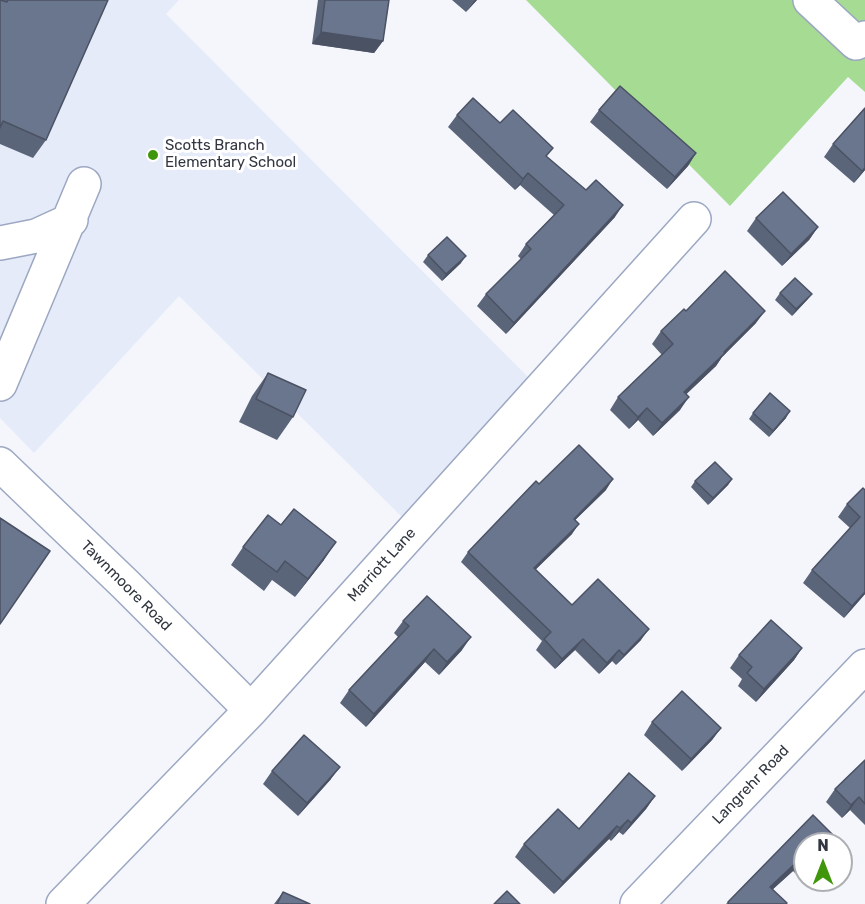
<!DOCTYPE html>
<style>
body{margin:0}
#map{position:relative;width:865px;height:904px;overflow:hidden;background:#f4f6fc;font-family:Rubik,sans-serif}
canvas{display:block}
.north{position:absolute;left:793px;top:832px;width:60px;height:60px;box-sizing:border-box;background:#fff;border:2px solid #adafb3;border-radius:50%;rotate:0deg;font-size:16px;font-weight:700;line-height:24px;text-align:center;color:#313641}
.north::after{content:'';display:block;margin:auto;width:21px;height:27px;background:#3f960b;clip-path:polygon(50% 0,100% 100%,50% 72%,0 100%)}
</style>
<div id="map">
<canvas width="865" height="904"></canvas>
<div class="north">N</div>
</div>
<script>
const ctx = document.querySelector('canvas').getContext('2d');
ctx.lineJoin = 'round';
function fillPath(path, color) { ctx.fillStyle = color; ctx.fill(path, 'evenodd'); }
const poly = rows => new Path2D(rows.map(r => 'M' + r).join(''));
function stroke(path, color, width, dash) { ctx.strokeStyle = color; ctx.lineWidth = width; ctx.lineCap = dash ? 'butt' : 'round'; ctx.setLineDash(dash || []); ctx.stroke(path); }
function drawText(font, color, halo, rows, align = 'center') {
  ctx.font = font + ' Rubik,sans-serif'; ctx.lineWidth = 6; ctx.setLineDash([]); ctx.textBaseline = 'middle'; ctx.strokeStyle = halo; ctx.fillStyle = color; for (const [text, x, y, turn = 0] of rows) {
    ctx.save(); ctx.translate(x, y); ctx.rotate((+turn || 0) * Math.PI / 180); ctx.textAlign = isNaN(turn) ? turn : align; if (halo) ctx.strokeText(text, 0, 0); ctx.fillText(text, 0, 0); ctx.restore();
  }
}
fillPath(poly([
 [0,0,179,0,166,14,528,377,403,518,179,296,34,453,0,418]
]), '#e5ebf9');
fillPath(poly([
 [526,0,865,0,865,92,848,77,730,206]
]), '#a6db94');
const minor = poly([
 [810,0,856,43,865,38],
 [0,243,36,236,71,220],
 [0,384,84,184],
 [0,464,126,585,251,710],
 [63,904,251,710,694,219],
 [637,904,865,666]
]);
stroke(minor, '#9ca7c2', 36);
stroke(minor, '#fff', 33);
fillPath(poly([
 [0,0,108,0,46,140,33,158,0,144],
 [318,0,389,0,383,41,374,53,312,44],
 [452,0,477,0,466,12],
 [865,108,865,170,854,183,824,157,833,144],
 [599,110,696,153,688,166,667,189,590,122],
 [457,115,500,123,547,157,615,217,506,334,477,306,486,294,521,259,518,256,526,244,554,215,520,185,515,190,448,127],
 [756,218,818,227,809,240,782,266,747,231],
 [428,255,461,263,442,281,423,262],
 [780,293,812,294,807,300,792,316,775,300],
 [686,311,756,323,722,357,716,366,686,394,680,410,653,436,638,420,629,429,610,410,618,397,662,355,652,344,661,331],
 [268,373,293,417,277,440,239,422,252,396],
 [753,413,786,418,769,437,749,419],
 [732,479,728,485,708,505,691,487,695,481],
 [539,484,606,490,575,520,572,534,535,570,572,605,641,640,616,665,612,661,599,674,575,650,555,669,536,650,542,641,461,562,468,552],
 [863,488,865,594,844,618,803,583,812,570,850,528,838,517,847,504],
 [243,547,324,560,295,597,272,580,264,591,231,565],
 [403,621,462,650,439,675,425,662,366,727,340,703,349,690,398,637,394,633],
 [802,648,794,660,756,702,738,686,742,679,730,668,739,655],
 [652,722,721,728,712,740,682,771,644,735],
 [865,760,865,825,850,810,842,818,826,802,835,789],
 [272,771,331,779,298,816,263,784],
 [655,796,646,809,623,835,619,832,611,841,609,839,554,894,515,857,524,844,579,829],
 [813,815,846,848,841,855,841,844,805,844,805,880,816,880,809,887,793,871,772,890,786,904,726,904],
 [283,892,310,904,274,904]
]), '#5b657a');
fillPath(poly([
 [475,0,477,0,466,12],
 [321,32,383,41,374,53,312,44],
 [696,153,688,166,667,189,675,177],
 [865,168,865,170,854,183,862,171],
 [528,173,520,185,515,190,523,179],
 [623,205,615,217,506,334,514,323],
 [818,227,809,240,782,266,791,254],
 [466,256,461,263,442,281,446,274],
 [812,294,807,300,792,316,796,309],
 [765,311,756,323,722,357,716,366,675,405,684,392],
 [689,397,680,410,653,436,662,423],
 [647,408,638,420,629,429,638,417],
 [790,411,786,418,769,437,773,431],
 [613,479,606,490,566,529,574,519],
 [732,479,728,485,708,505,713,498],
 [579,524,572,534,526,579,534,568],
 [336,542,324,560,295,597,308,579],
 [865,592,865,594,844,618,852,606],
 [649,629,641,640,616,665,624,655],
 [471,637,462,650,439,675,447,662],
 [583,639,575,650,555,669,562,659],
 [802,648,794,660,756,702,764,689],
 [434,649,425,662,366,727,374,714],
 [619,650,612,661,599,674,607,663],
 [721,728,712,740,682,771,691,759],
 [340,767,331,779,298,816,307,803],
 [655,796,646,809,623,835,631,823],
 [859,797,850,810,842,818,851,805],
 [628,820,619,832,611,841,620,828],
 [617,826,609,839,554,894,563,882],
 [801,858,793,871,761,900,770,887]
]), '#4a5263');
const building = poly([
 [0,0,7,2,8,0,108,0,46,140,3,121,0,128,0,0],
 [325,0,389,0,383,41,321,32,325,0],
 [620,86,696,153,675,177,599,110,620,86],
 [473,98,500,123,513,110,553,148,546,156,586,190,596,180,623,205,514,323,486,294,531,249,526,244,564,205,528,173,523,179,457,115,473,98],
 [865,108,865,168,862,171,833,144,865,108],
 [783,192,818,227,791,254,756,218,783,192],
 [447,237,466,256,446,274,428,255,447,237],
 [725,271,765,311,724,352,725,353,684,392,689,397,662,423,647,408,638,417,618,397,673,344,661,331,684,309,686,311,725,271],
 [795,278,812,294,796,309,780,293,795,278],
 [268,373,306,390,293,417,256,399,268,373],
 [770,393,790,411,773,431,753,413,770,393],
 [579,445,613,479,574,519,579,524,534,568,572,605,598,579,649,629,624,655,619,650,607,663,583,639,562,659,544,639,551,632,468,552,536,481,539,484,579,445],
 [715,462,732,479,713,498,695,481,715,462],
 [863,488,865,490,865,592,852,606,812,570,860,517,847,504,863,488],
 [294,509,336,542,308,579,285,561,277,572,243,547,268,515,281,525,294,509],
 [0,518,50,551,0,624,0,518],
 [427,596,471,637,447,662,434,649,374,714,349,690,409,626,403,621,427,596],
 [771,620,802,648,764,689,747,673,752,667,739,655,771,620],
 [682,691,721,728,691,759,652,722,682,691],
 [304,735,340,767,307,803,272,771,304,735],
 [865,760,865,804,859,797,851,805,835,789,865,760],
 [629,773,655,796,631,823,628,820,620,828,617,826,563,882,524,844,558,809,579,829,629,773],
 [813,815,846,848,841,852,841,844,805,844,805,862,801,858,770,887,787,903,786,904,729,904,728,902,813,815],
 [507,891,520,904,494,904,507,891],
 [283,892,310,904,277,904,283,892]
]);
fillPath(building, '#6a758e');
stroke(building, '#4a5263', 1.5);
for (const [x, y, r, color] of [
 [153,155,6,"#3f960b"]
]) { const dot = new Path2D(); dot.arc(x, y, r, 0, 2 * Math.PI); ctx.fillStyle = color; ctx.fill(dot); stroke(dot, '#fff', 2); }
drawText('15px', '#313641', '#fff', [
 ["Scotts Branch",165,146],
 ["Elementary School",165,163]
], 'left');
drawText('15px', '#313641', '#fff', [
 ["Marriott Lane",382,565,-48],
 ["Tawnmoore Road",126,586,45],
 ["Langrehr Road",751,785,-46]
]);
</script>
